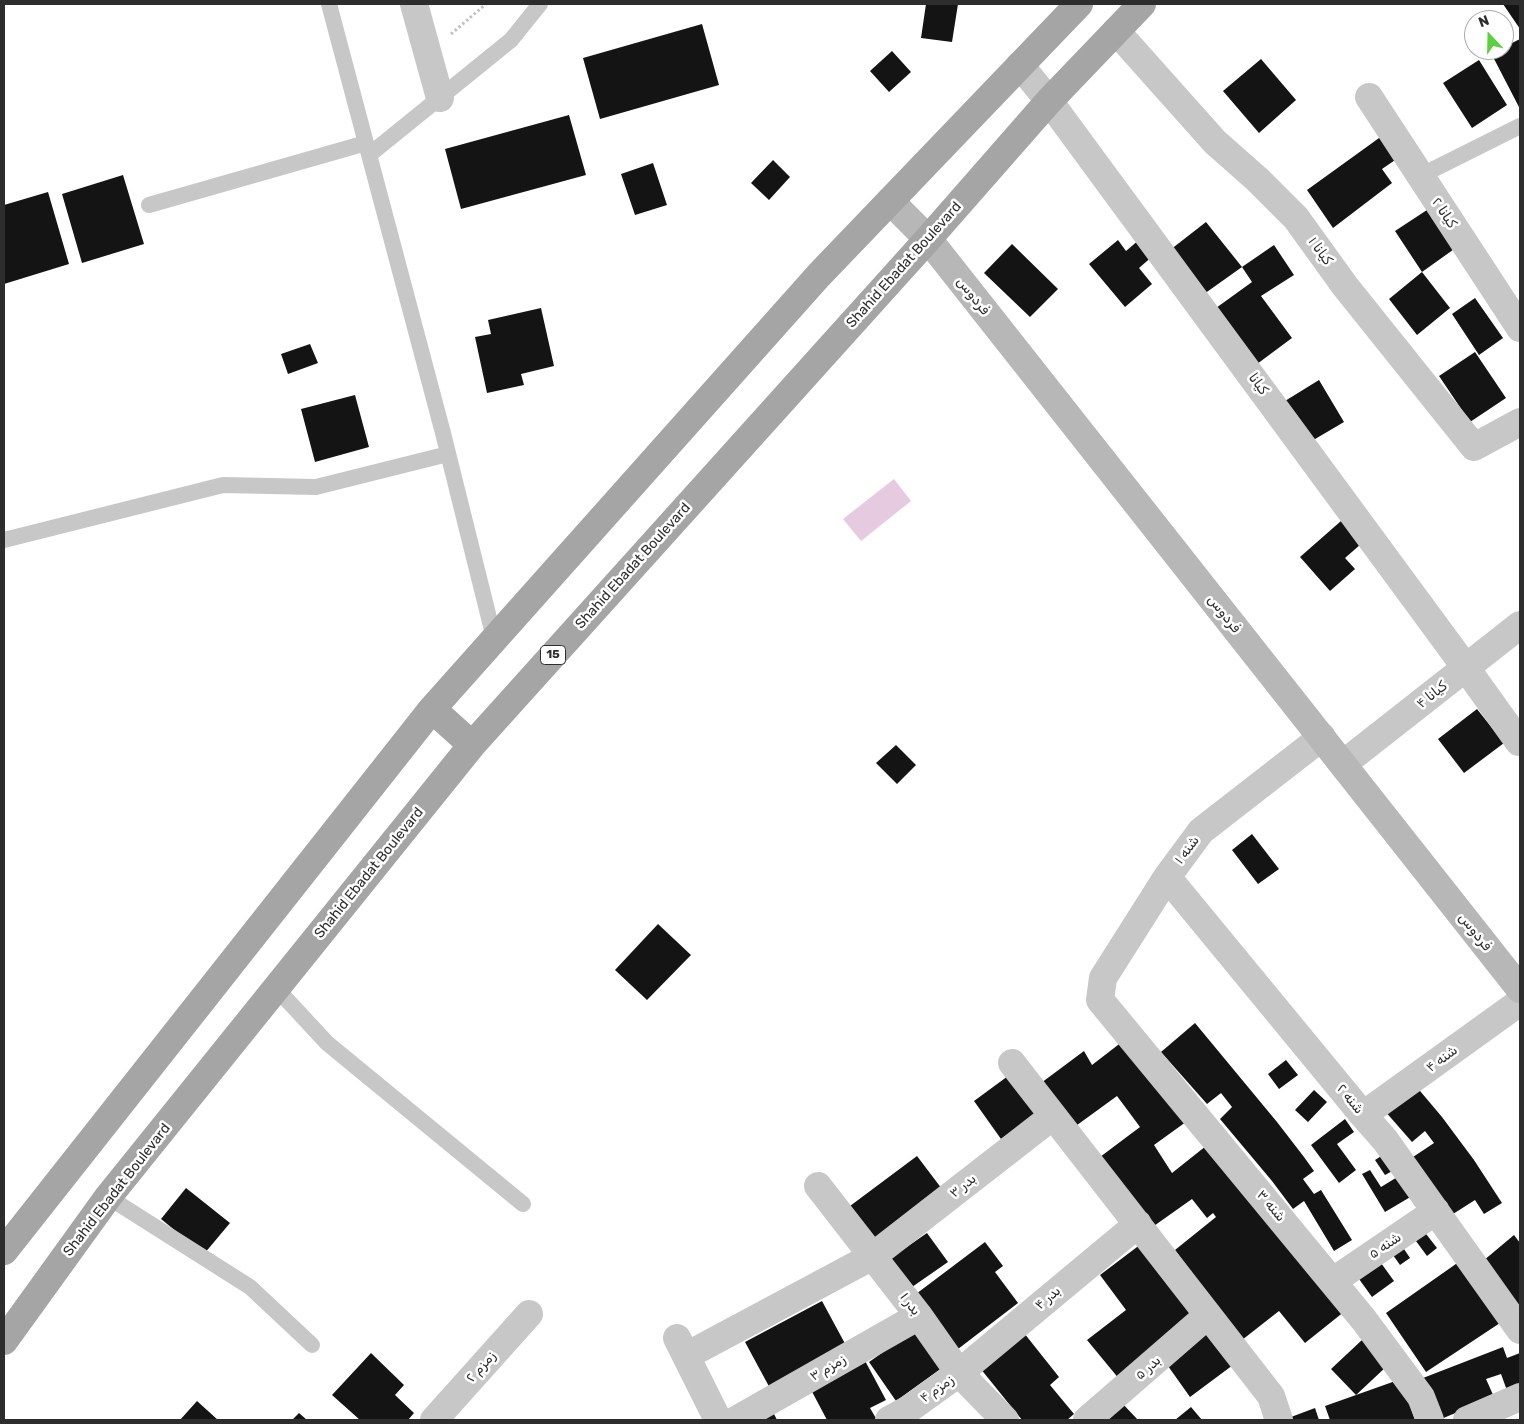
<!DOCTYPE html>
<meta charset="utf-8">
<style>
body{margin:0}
#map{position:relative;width:1524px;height:1424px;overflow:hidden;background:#fff;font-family:Rubik,sans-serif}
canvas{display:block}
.frame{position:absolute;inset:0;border:5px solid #2d2d2d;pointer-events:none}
.north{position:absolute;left:1464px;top:10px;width:50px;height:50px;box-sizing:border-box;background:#fff;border:1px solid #ababab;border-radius:50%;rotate:339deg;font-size:14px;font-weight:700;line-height:20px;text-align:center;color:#2d2d2d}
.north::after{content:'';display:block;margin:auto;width:18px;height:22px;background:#5dd042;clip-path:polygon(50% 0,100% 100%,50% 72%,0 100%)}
</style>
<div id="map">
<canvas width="1524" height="1424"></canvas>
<div class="frame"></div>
<div class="north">N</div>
</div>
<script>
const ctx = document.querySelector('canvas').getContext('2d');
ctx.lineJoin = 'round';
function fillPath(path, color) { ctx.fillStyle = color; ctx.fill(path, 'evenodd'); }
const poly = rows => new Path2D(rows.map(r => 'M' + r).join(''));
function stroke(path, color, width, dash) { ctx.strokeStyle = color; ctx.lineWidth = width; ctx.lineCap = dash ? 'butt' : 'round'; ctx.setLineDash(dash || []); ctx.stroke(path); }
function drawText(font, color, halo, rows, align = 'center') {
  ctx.font = font + ' Rubik,Vazirmatn,sans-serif'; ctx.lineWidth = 5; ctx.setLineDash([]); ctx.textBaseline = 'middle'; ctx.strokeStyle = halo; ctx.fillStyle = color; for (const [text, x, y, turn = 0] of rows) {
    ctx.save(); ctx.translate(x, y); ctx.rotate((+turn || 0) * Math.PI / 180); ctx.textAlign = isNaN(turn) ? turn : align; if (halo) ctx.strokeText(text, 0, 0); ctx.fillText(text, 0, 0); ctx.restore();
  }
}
fillPath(poly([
 [894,479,911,501,861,541,843,519]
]), '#e6cadf');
fillPath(poly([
 [926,4,958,4,952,42,921,38],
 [1503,4,1520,4,1520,29],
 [702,24,719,85,600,119,583,58],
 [1520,39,1520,109,1491,53,1498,50,1504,50,1504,47],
 [892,51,911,72,889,92,870,71],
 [1261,59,1296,100,1259,133,1223,91],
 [1479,60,1507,105,1472,128,1443,83],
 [569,115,586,175,461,209,445,149],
 [1386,133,1401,156,1382,169,1392,183,1333,228,1307,190],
 [773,160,790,177,769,200,751,183],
 [653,163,667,205,635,215,621,174],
 [123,175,144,244,82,263,62,194],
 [48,192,69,264,4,284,4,205],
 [1430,208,1457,247,1422,272,1450,308,1417,335,1389,299,1422,272,1395,231],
 [1206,222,1242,267,1204,294,1170,250],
 [1140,239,1154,255,1139,268,1152,284,1125,307,1089,264,1118,240,1126,251],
 [1012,244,1058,289,1030,317,984,273],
 [1274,245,1294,275,1261,296,1292,338,1257,364,1216,308,1252,282,1242,267],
 [1475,298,1503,338,1479,355,1452,314],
 [541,308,554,366,521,374,524,385,487,393,475,337,491,334,488,320],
 [310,344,318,363,288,374,281,354],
 [1475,352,1506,398,1470,422,1439,376],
 [1319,380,1344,422,1310,442,1285,401],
 [355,395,369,447,315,462,301,409],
 [1341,521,1361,544,1345,558,1355,569,1330,591,1300,557],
 [1477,709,1504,743,1464,773,1438,739],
 [896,745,916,765,897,784,876,763],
 [1252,834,1279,869,1258,884,1232,850],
 [658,924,691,955,647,1000,615,970],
 [1195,1023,1277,1122,1304,1157,1314,1171,1303,1179,1314,1194,1321,1190,1352,1240,1334,1251,1304,1201,1293,1209,1272,1181,1220,1119,1232,1107,1221,1093,1207,1104,1161,1052],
 [1127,1038,1190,1119,1154,1145,1172,1173,1211,1142,1345,1311,1305,1343,1279,1311,1242,1340,1175,1250,1216,1217,1213,1213,1207,1218,1192,1199,1151,1228,1100,1157,1140,1127,1117,1096,1073,1128,1041,1083,1084,1051,1092,1065],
 [1286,1060,1298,1075,1279,1089,1268,1074],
 [1008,1076,1036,1114,1001,1139,974,1101],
 [1415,1085,1442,1117,1474,1160,1502,1203,1484,1214,1475,1200,1453,1214,1413,1157,1434,1143,1425,1131,1412,1142,1384,1110],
 [1314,1090,1327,1102,1308,1122,1295,1110],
 [1345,1119,1354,1132,1337,1144,1356,1170,1339,1183,1311,1145],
 [1386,1153,1396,1169,1385,1175,1375,1160],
 [917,1156,942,1189,875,1239,850,1206],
 [1370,1170,1381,1187,1399,1176,1412,1196,1385,1212,1362,1174],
 [186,1188,230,1223,204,1254,161,1219],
 [1423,1230,1437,1248,1427,1256,1413,1237],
 [927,1233,948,1262,912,1287,891,1258],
 [1514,1235,1520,1243,1520,1308,1483,1261],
 [1398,1240,1410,1258,1400,1265,1388,1248],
 [985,1242,1003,1266,995,1272,1018,1303,958,1349,916,1294],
 [1141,1244,1199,1320,1120,1380,1087,1340,1126,1310,1100,1275],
 [1463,1259,1506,1319,1426,1372,1386,1313],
 [1381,1263,1394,1281,1372,1297,1359,1279],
 [822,1301,849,1351,772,1392,745,1342],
 [1211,1325,1237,1362,1190,1397,1163,1359],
 [919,1327,946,1365,896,1401,869,1362],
 [1024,1333,1059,1377,1050,1385,1074,1414,1067,1420,1022,1420,980,1368],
 [1362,1340,1387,1366,1356,1395,1401,1379,1415,1420,1330,1420,1325,1406,1356,1395,1331,1369],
 [1503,1347,1507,1358,1520,1353,1520,1392,1509,1396,1501,1374,1486,1379,1494,1397,1441,1419,1423,1378],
 [371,1353,404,1385,395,1395,414,1413,408,1420,360,1420,332,1395],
 [863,1357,886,1400,870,1408,877,1420,827,1420,809,1386],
 [197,1401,218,1420,180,1420],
 [1121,1402,1138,1420,1101,1420],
 [1191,1407,1202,1420,1175,1420],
 [1315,1408,1319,1420,1292,1420,1291,1417],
 [773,1412,777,1420,758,1420],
 [299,1413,307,1420,292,1420]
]), '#141414');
stroke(poly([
 [451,34,486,4]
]), '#c1c1c1', 3, [2.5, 2.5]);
stroke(poly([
 [329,4,443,433,494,638],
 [369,155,511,40,540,4],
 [1420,176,1520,126],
 [149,205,366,143],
 [4,540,223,485,316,487,448,454],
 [276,988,327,1043,523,1204],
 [108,1197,250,1287,312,1345]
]), '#c7c7c7', 16);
stroke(poly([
 [414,4,440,98],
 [1116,31,1215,142,1258,180,1296,218,1345,286,1474,447,1520,422],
 [1020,65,1049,101,1466,668,1519,742],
 [1369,97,1520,328],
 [1322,737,1201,831,1167,877,1103,978,1100,1000,1364,1320,1421,1397,1430,1420],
 [1343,764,1520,625],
 [1167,877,1363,1115,1385,1140,1520,1330],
 [1012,1063,1271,1396,1279,1420],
 [1363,1115,1520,1002],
 [818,1186,919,1316,959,1373,1005,1420],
 [1333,1281,1436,1211],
 [677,1338,718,1420],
 [686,1356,873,1256,1053,1116],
 [434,1420,529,1314],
 [736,1420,919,1316],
 [889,1420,909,1409,959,1373,1138,1224],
 [1087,1420,1208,1315],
 [1467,1420,1520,1397]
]), '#c7c7c7', 28);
stroke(poly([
 [890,201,928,239,1520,989]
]), '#b7b7b7', 28);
stroke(poly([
 [432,709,472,745],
 [4,1251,432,709,819,275,1079,4],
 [4,1341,108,1197,472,745,928,239,1049,101,1142,4]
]), '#a5a5a5', 28);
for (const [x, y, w] of [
 [553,655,25]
]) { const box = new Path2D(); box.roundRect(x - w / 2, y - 9.5, w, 19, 4); ctx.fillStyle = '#fff'; ctx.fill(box); stroke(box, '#2d2d2d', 1); }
drawText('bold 12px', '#2d2d2d', null, [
 ["15",553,655]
]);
drawText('14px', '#2d2d2d', '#fff', [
 ["کیانا ۲",1444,213,57],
 ["کیانا ۱",1320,251,54],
 ["Shahid Ebadat Boulevard",904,265,-48],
 ["فردوس",973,296,52],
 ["کیانا",1258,384,54],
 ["Shahid Ebadat Boulevard",633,566,-48],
 ["فردوس",1224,614,52],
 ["کیانا ۴",1432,695,-38],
 ["شنه ۱",1187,850,-54],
 ["Shahid Ebadat Boulevard",369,873,-51],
 ["فردوس",1475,932,52],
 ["شنه ۴",1442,1059,-36],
 ["شنه ۲",1350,1099,51],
 ["بدر ۳",963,1186,-38],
 ["Shahid Ebadat Boulevard",117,1190,-52],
 ["شنه ۳",1271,1206,50],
 ["شنه ۵",1385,1246,-34],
 ["بدر ۴",1048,1298,-40],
 ["بدر ۱",910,1304,53],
 ["زمزم ۲",481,1367,-48],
 ["زمزم ۳",828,1368,-30],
 ["بدر ۵",1148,1368,-41],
 ["زمزم ۴",937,1389,-35]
]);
</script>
